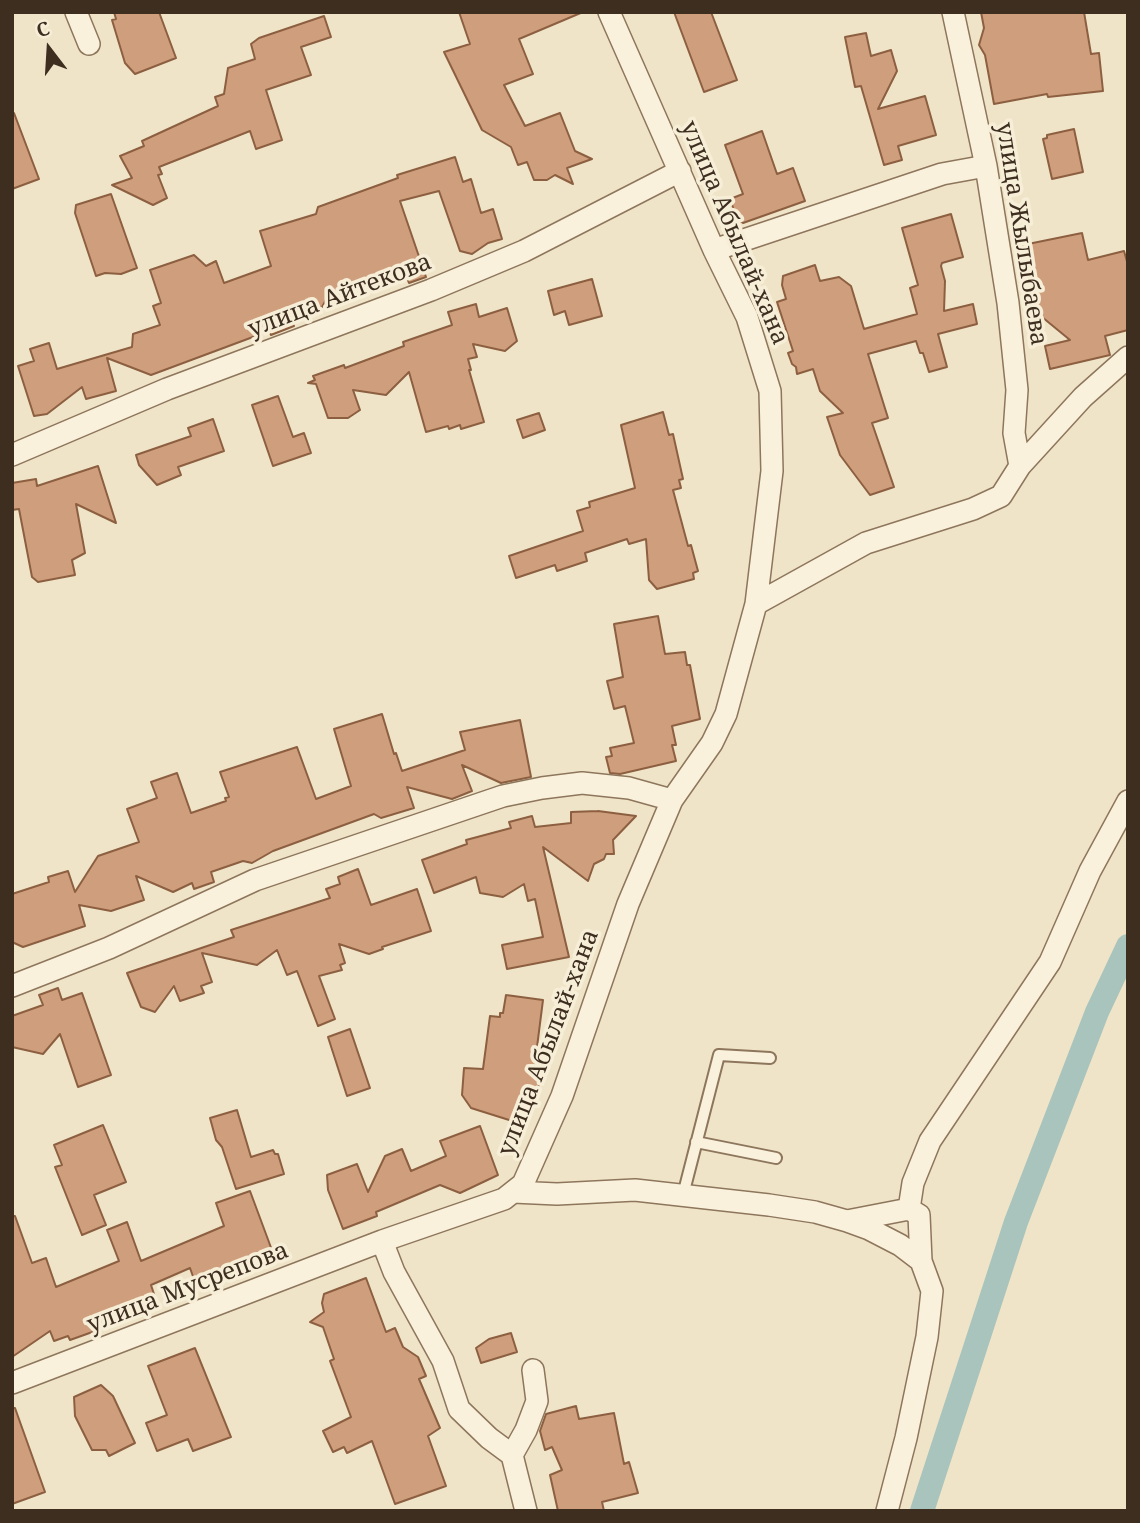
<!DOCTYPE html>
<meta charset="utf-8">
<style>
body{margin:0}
#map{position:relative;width:1140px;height:1523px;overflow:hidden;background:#f0e4c8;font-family:"Noto Serif",serif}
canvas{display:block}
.frame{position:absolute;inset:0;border:14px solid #3d2e20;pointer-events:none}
.north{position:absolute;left:14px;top:14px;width:70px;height:70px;-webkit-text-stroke:5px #f7eed8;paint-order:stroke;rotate:343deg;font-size:19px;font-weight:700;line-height:28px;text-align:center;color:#3d2e20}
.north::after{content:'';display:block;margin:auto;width:24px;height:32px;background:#3d2e20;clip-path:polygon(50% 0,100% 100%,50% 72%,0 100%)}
</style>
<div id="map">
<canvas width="1140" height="1523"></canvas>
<div class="frame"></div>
<div class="north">С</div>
</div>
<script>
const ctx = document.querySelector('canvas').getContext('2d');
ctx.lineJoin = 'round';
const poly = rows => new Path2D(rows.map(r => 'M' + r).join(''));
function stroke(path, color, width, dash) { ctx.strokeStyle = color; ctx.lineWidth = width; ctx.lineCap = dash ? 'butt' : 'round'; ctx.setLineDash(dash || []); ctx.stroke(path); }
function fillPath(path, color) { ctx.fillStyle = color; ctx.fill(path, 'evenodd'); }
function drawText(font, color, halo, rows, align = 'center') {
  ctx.font = font + ' "Noto Serif",serif'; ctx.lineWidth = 7; ctx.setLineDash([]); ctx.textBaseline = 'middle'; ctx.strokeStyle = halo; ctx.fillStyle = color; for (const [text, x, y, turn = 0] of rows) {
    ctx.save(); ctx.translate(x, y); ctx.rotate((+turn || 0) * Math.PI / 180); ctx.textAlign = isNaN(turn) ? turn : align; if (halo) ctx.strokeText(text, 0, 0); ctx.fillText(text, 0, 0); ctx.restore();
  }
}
stroke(poly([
 [922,1511,1016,1222,1097,1012,1128,946]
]), '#a9c4bc', 24);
const building = poly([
 [114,12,159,12,176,58,135,74,125,63,112,20,116,19,114,12],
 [459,12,583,12,519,39,533,74,504,85,525,126,560,113,575,151,592,159,567,168,573,184,555,175,547,180,534,180,527,162,518,165,511,147,482,130,444,52,470,44,459,12],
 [674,12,711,12,737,80,704,92,674,12],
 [981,12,1084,12,1091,54,1099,53,1103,91,1048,97,1047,94,994,104,985,55,979,45,984,28,981,12],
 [324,16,331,37,301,47,311,75,266,90,282,140,256,149,250,131,159,167,162,174,158,175,167,198,153,205,112,185,132,178,120,156,144,146,142,141,218,106,215,97,224,94,228,68,255,59,251,44,259,38,324,16],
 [866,33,871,56,891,50,897,71,878,109,925,96,936,135,898,146,902,160,884,165,861,86,855,87,845,37,866,33],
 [12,113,14,113,39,179,12,189,12,113],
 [1074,129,1083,172,1052,179,1043,139,1047,138,1047,135,1074,129],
 [762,131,777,174,793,168,805,201,743,223,737,219,730,199,743,194,725,145,762,131],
 [455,157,463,182,471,179,481,213,493,209,502,239,488,243,472,254,460,251,439,191,400,201,426,277,409,283,407,278,375,288,367,285,327,298,322,307,291,317,294,326,271,335,269,331,151,375,107,358,116,391,86,399,82,387,47,414,34,416,18,366,34,361,30,349,49,343,57,369,132,347,133,334,160,325,153,306,161,303,150,270,194,255,206,266,216,261,224,283,271,266,260,231,316,214,318,207,398,178,397,175,455,157],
 [111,194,137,268,121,274,105,273,96,276,75,213,76,205,111,194],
 [951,214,963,257,942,263,941,266,945,281,944,311,973,304,977,324,938,334,947,367,929,372,923,353,920,353,916,341,868,354,888,418,872,423,894,487,870,495,840,455,827,417,843,413,820,391,813,369,797,374,796,367,792,364,788,353,793,351,777,302,786,299,782,285,783,276,815,265,820,281,839,277,851,286,864,329,917,314,910,288,918,285,902,228,951,214],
 [1082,233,1088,260,1124,251,1128,265,1128,330,1105,336,1110,355,1050,369,1045,346,1070,340,1031,308,1025,275,1030,274,1023,245,1082,233],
 [592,279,602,316,569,325,565,311,554,315,548,291,592,279],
 [476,304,479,317,507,308,517,341,505,351,473,344,477,357,468,359,471,370,469,370,484,422,461,429,460,425,449,429,448,426,426,432,409,372,386,395,353,390,360,410,348,418,328,418,316,384,308,383,315,380,313,376,344,365,345,368,404,346,403,342,452,325,448,312,476,304],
 [278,396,293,437,304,433,311,453,273,466,252,405,278,396],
 [663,412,669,435,673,434,683,479,679,480,681,488,673,490,688,546,691,545,698,571,693,573,694,579,657,589,649,580,646,539,629,544,627,539,585,553,587,561,557,571,555,565,516,578,509,556,583,531,577,511,590,507,589,502,635,488,621,425,663,412],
 [539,413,545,430,523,438,517,420,539,413],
 [213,419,224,451,178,467,181,475,157,485,139,465,136,455,191,436,188,428,213,419],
 [98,466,116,523,76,504,85,553,72,560,75,575,38,582,32,577,19,509,12,510,12,483,36,479,37,486,98,466],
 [658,616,665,654,685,652,687,665,690,665,700,719,672,726,676,745,672,745,676,761,620,774,610,773,606,757,612,756,610,748,634,743,625,706,614,709,607,681,623,677,614,624,658,616],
 [382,714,394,754,396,753,402,771,465,750,460,732,520,720,531,777,501,783,462,765,472,791,452,799,407,787,414,808,381,818,374,814,273,851,252,863,243,861,211,872,214,882,194,889,192,883,173,892,136,876,144,900,111,911,79,905,85,926,23,947,12,942,12,894,49,882,48,877,68,871,75,892,98,856,139,842,127,809,157,798,151,782,177,773,191,813,226,801,225,798,229,797,220,772,297,747,316,799,351,786,334,729,382,714],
 [598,811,636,816,613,840,614,854,606,854,604,859,594,864,588,881,543,847,569,957,507,969,502,945,543,937,535,899,528,901,524,884,503,897,480,893,476,877,434,893,422,860,467,844,466,840,511,828,509,822,532,816,535,827,571,823,571,812,598,811],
 [358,869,371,905,417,889,431,931,382,947,383,949,369,954,339,944,345,963,340,965,342,970,319,976,335,1019,318,1026,297,971,287,975,277,950,257,965,202,953,212,982,201,986,204,993,180,1001,174,986,155,1012,141,1007,127,973,234,937,231,930,330,898,326,889,340,884,338,877,358,869],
 [58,988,62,1000,82,993,111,1075,78,1087,60,1034,43,1054,12,1047,12,1016,43,1005,39,995,58,988],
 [506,995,543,1000,537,1047,552,1049,525,1125,471,1108,462,1095,464,1068,483,1069,490,1016,500,1017,500,1013,503,1013,506,995],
 [350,1029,370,1088,347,1096,328,1037,350,1029],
 [237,1110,251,1157,273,1150,275,1154,278,1154,284,1174,236,1189,222,1147,216,1140,210,1118,237,1110],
 [103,1125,126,1182,94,1195,106,1225,82,1235,55,1167,62,1165,54,1145,103,1125],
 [480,1126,498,1175,460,1193,440,1185,376,1212,377,1216,343,1229,328,1190,327,1175,357,1164,368,1192,385,1156,402,1149,411,1171,446,1156,440,1141,480,1126],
 [250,1191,273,1253,266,1261,254,1266,220,1269,215,1274,195,1282,190,1268,151,1285,156,1300,110,1318,112,1325,70,1340,68,1336,54,1341,50,1331,12,1357,12,1216,15,1216,32,1263,46,1258,56,1287,119,1261,107,1230,127,1222,141,1261,224,1226,216,1203,250,1191],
 [366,1278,386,1332,395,1328,403,1347,418,1357,426,1376,419,1379,440,1428,428,1436,446,1486,395,1504,372,1441,347,1453,344,1447,333,1452,323,1431,351,1417,330,1361,334,1359,323,1327,310,1322,324,1312,322,1303,324,1294,366,1278],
 [511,1333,517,1352,481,1363,476,1348,489,1339,511,1333],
 [195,1348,231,1437,193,1451,188,1439,157,1451,146,1423,167,1415,148,1366,195,1348],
 [101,1385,113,1396,135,1443,109,1456,106,1450,92,1450,75,1416,74,1397,101,1385],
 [576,1406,579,1419,614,1413,624,1464,629,1462,638,1493,602,1502,604,1511,558,1511,550,1475,562,1470,552,1447,545,1450,540,1431,546,1414,576,1406],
 [12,1408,15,1408,45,1492,12,1504,12,1408]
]);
fillPath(building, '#cf9f7d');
stroke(building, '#8d5f41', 2);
const lane = poly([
 [696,1142,776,1158],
 [683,1195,719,1055,770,1058]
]);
const street = poly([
 [76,12,89,44],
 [953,12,986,166,1008,303,1017,390,1014,433,1020,466],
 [714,250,942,174,986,166],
 [12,455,167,389,431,290,524,251,680,171],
 [756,604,866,543,973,509,1001,496,1020,466,1083,397,1128,357],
 [12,986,109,948,255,880,503,796,542,788,582,783,629,788,672,800],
 [513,1192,557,1194,635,1190,769,1205,815,1212,847,1221,909,1209,919,1215,921,1261],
 [909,1209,913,1183,930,1141,1050,962,1090,871,1128,801],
 [847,1221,869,1229,900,1245,921,1261,932,1291,927,1337,906,1438,887,1511],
 [382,1241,394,1272,443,1361,459,1409,489,1438,512,1455,526,1511],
 [12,1383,382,1241,504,1199,523,1184,562,1096,628,904,672,800,712,743,726,714,756,604,772,471,770,391,747,317,714,250,609,12],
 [512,1455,526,1430,537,1401,533,1370]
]);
stroke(lane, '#8d765c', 14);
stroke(street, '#8d765c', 24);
stroke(lane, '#faf1dc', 10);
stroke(street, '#faf1dc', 21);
drawText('24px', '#3d2e20', '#f7eed8', [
 ["улица Абылай-хана",734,233,67],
 ["улица Жылыбаева",1021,234,81],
 ["улица Айтекова",340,296,-21],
 ["улица Абылай-хана",549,1043,-69],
 ["улица Мусрепова",188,1288,-21]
]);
</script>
